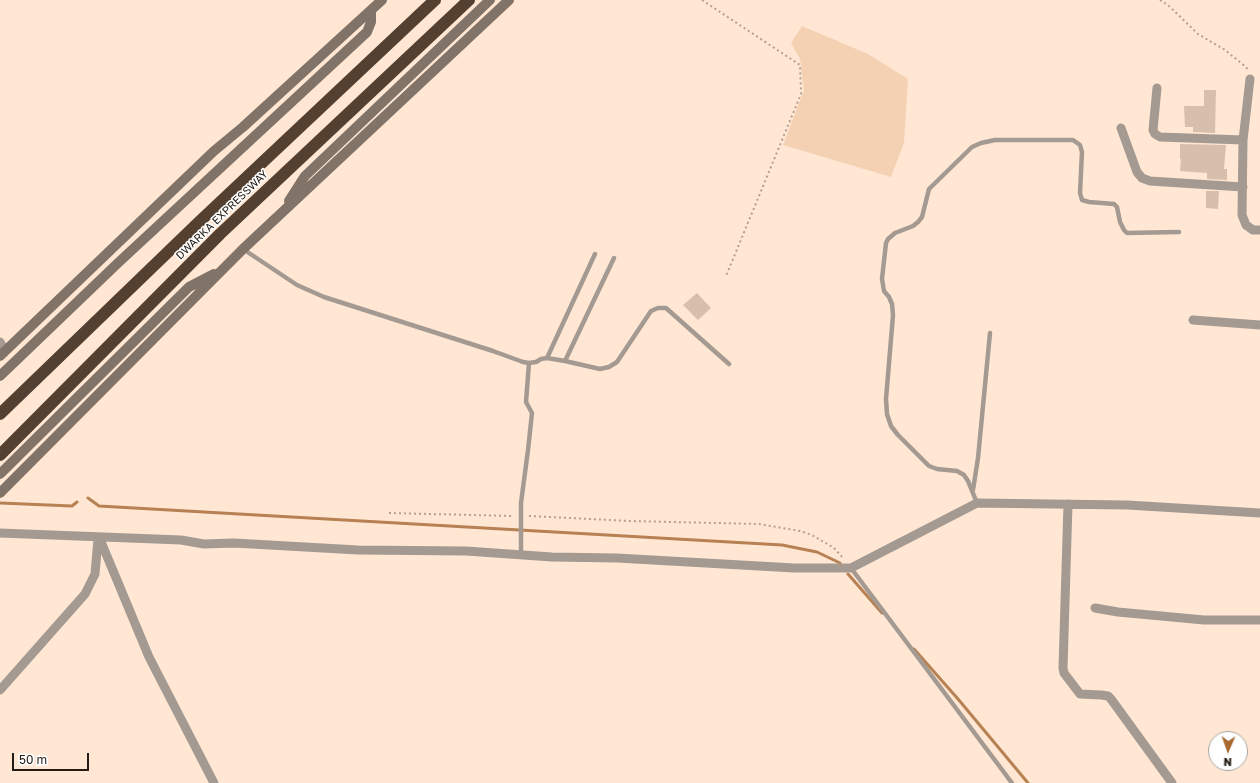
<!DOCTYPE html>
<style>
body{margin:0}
#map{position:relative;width:1260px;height:783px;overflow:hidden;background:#ffe7d4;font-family:"Golos Text",sans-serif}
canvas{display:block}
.north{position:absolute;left:1208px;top:731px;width:40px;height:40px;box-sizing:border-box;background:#fff;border:1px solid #a7a4a1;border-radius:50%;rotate:182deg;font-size:11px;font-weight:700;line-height:16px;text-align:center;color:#231b14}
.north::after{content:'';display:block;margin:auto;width:14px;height:18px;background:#a86a30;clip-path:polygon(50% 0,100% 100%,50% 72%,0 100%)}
.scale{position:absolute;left:12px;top:753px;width:77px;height:18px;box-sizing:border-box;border:2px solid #231b14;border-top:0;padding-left:5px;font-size:12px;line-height:14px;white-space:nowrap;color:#231b14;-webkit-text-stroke:3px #fff;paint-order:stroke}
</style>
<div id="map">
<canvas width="1260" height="783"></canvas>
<div class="north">N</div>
<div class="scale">50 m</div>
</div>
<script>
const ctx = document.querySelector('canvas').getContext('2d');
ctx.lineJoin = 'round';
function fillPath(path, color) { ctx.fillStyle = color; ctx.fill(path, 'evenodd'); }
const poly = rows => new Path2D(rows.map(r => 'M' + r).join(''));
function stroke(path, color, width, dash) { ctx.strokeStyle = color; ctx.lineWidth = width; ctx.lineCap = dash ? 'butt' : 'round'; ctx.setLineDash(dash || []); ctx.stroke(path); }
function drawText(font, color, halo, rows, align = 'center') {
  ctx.font = font + ' "Golos Text",sans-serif'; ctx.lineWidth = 3; ctx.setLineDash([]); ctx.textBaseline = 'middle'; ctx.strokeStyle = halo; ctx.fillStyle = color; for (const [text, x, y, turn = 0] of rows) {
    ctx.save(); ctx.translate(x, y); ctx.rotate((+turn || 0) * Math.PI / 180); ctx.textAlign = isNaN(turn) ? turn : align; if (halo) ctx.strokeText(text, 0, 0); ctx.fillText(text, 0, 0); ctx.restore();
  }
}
fillPath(poly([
 [802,26,868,54,908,79,904,143,891,177,783,145,804,90,800,59,791,43]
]), '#f5d1b4');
stroke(poly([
 [88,498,99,506,782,545,817,552,840,563],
 [0,503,72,506,77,502],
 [848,574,882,613],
 [914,649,958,699,1028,783]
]), '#b88153', 3);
fillPath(poly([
 [1204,90,1216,90,1215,133,1193,132,1193,127,1185,127,1184,106,1204,106],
 [1180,144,1226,145,1224,169,1227,169,1227,180,1207,179,1207,173,1180,171,1181,159,1180,159],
 [1206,191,1219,191,1218,209,1206,208],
 [697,293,711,308,698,320,683,305]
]), '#d7bfad');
stroke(poly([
 [702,0,800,65,801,94,726,276],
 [1160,0,1168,5,1198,34,1225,50,1246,67,1248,70],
 [389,513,514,516],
 [529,516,629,521,759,524,800,531,812,535,834,548,844,559]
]), '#b2a091', 2, [2, 3]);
stroke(poly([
 [243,249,297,285,324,297,493,351,523,362,529,363,536,362,541,359,547,358,565,361,600,369,609,367,617,362,651,311,658,308,666,308,729,364],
 [547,358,595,254],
 [565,361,614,258],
 [973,490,978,458,990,333],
 [977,503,968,481,964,475,957,471,937,469,929,466,898,435,891,426,887,414,886,399,893,315,892,304,889,297,884,291,882,279,886,243,888,239,895,233,913,226,918,222,922,217,929,189,972,147,981,143,995,140,1073,140,1080,145,1082,152,1080,193,1082,200,1089,202,1114,204,1117,207,1120,222,1124,230,1127,233,1179,232],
 [521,555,521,503,528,450,532,413,526,402,529,363],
 [851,568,1012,783]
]), '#a49a92', 4.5);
stroke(poly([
 [1250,79,1243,140,1242,215,1246,225,1253,230,1260,230],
 [1157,88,1153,130,1155,134,1160,137,1243,140],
 [1121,128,1137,172,1142,178,1150,181,1243,187],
 [1193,320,1260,325],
 [0,342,5,351],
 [1068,504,1063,668,1064,673,1080,694,1101,695,1108,696,1111,699,1172,783],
 [0,533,181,540,204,544,234,543,358,550,466,551,552,557,617,558,794,568,851,568,977,503,1127,505,1260,513],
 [99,537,149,657,214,783],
 [1095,608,1118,612,1204,620,1260,620],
 [0,690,85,594,95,574,98,539]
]), '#a49a92', 9);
stroke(poly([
 [289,201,305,176,490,0],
 [0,356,214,151,243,127,382,0],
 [0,376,119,262,367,32,371,22,371,10],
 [0,474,189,287,214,274],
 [0,493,243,249,509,0]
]), '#827368', 10);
stroke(poly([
 [0,414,198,223,435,0],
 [0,455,220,234,469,0]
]), '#544031', 12);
drawText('11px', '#231b14', '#fff', [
 ["DWARKA EXPRESSWAY",222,215,-44]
]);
</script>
